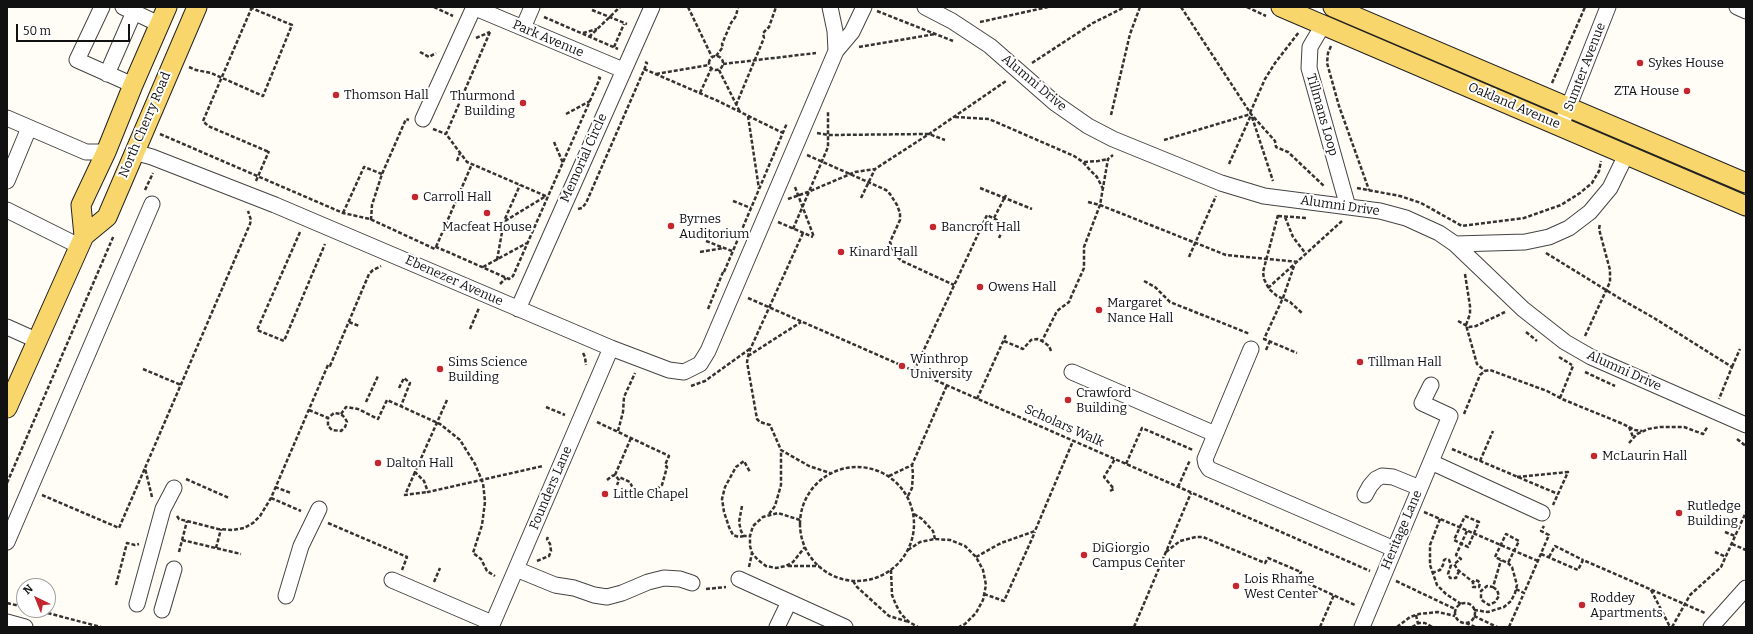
<!DOCTYPE html>
<style>
body{margin:0}
#map{position:relative;width:1753px;height:634px;overflow:hidden;background:#fffdf5;font-family:Bitter,serif}
canvas{display:block}
.frame{position:absolute;inset:0;border:8px solid #111;pointer-events:none}
.north{position:absolute;left:16px;top:578px;width:40px;height:40px;box-sizing:border-box;background:#fff;border:1px solid #a0a0a0;border-radius:50%;rotate:317deg;font-size:11px;font-weight:700;line-height:16px;text-align:center;color:#111}
.north::after{content:'';display:block;margin:auto;width:14px;height:18px;background:#c4262e;clip-path:polygon(50% 0,100% 100%,50% 72%,0 100%)}
.scale{position:absolute;left:16px;top:24px;width:114px;height:18px;box-sizing:border-box;border:2px solid #111;border-top:0;padding-left:5px;font-size:12px;line-height:14px;white-space:nowrap;color:#111;-webkit-text-stroke:3px #fff;paint-order:stroke}
</style>
<div id="map">
<canvas width="1753" height="634"></canvas>
<div class="frame"></div>
<div class="north">N</div>
<div class="scale">50 m</div>
</div>
<script>
const ctx = document.querySelector('canvas').getContext('2d');
ctx.lineJoin = 'round';
const poly = rows => new Path2D(rows.map(r => 'M' + r).join(''));
function stroke(path, color, width, dash) { ctx.strokeStyle = color; ctx.lineWidth = width; ctx.lineCap = dash ? 'butt' : 'round'; ctx.setLineDash(dash || []); ctx.stroke(path); }
function drawText(font, color, halo, rows, align = 'center') {
  ctx.font = font + ' Bitter,serif'; ctx.lineWidth = 4; ctx.setLineDash([]); ctx.textBaseline = 'middle'; ctx.strokeStyle = halo; ctx.fillStyle = color; for (const [text, x, y, turn = 0] of rows) {
    ctx.save(); ctx.translate(x, y); ctx.rotate((+turn || 0) * Math.PI / 180); ctx.textAlign = isNaN(turn) ? turn : align; if (halo) ctx.strokeText(text, 0, 0); ctx.fillText(text, 0, 0); ctx.restore();
  }
}
const minor = poly([
 [102,7,77,60,133,85],
 [123,7,159,24],
 [473,7,623,70],
 [925,7,952,21,990,46,1055,103,1088,126,1113,139,1221,183,1264,196,1380,211,1406,218,1439,233,1455,244,1523,309,1565,342,1591,357,1746,425],
 [1737,7,1746,11],
 [1323,25,1310,47,1309,68,1348,207],
 [523,28,532,7],
 [836,51,852,32,864,7],
 [107,74,134,12],
 [7,118,86,152,106,152],
 [423,119,474,7],
 [1561,126,1608,7],
 [134,152,152,157,275,205,611,348,669,370,684,372,700,364,708,351,836,51,835,31,830,7],
 [7,181,29,128],
 [7,210,79,246],
 [1455,244,1525,242,1549,237,1569,228,1590,212,1610,188,1626,155],
 [518,309,652,7],
 [7,327,36,340],
 [1251,349,1205,459,1206,464,1209,469,1394,549],
 [1072,372,1215,434],
 [1431,462,1542,513],
 [1365,495,1370,486,1376,479,1382,476,1393,477,1420,488],
 [7,542,152,204],
 [516,569,555,585,574,588,594,595,607,597,622,593,648,582,664,578,680,579,692,583],
 [739,579,845,627],
 [392,580,492,623],
 [286,596,301,546,319,509],
 [137,604,163,509,174,488],
 [162,610,174,569],
 [7,622,25,627],
 [491,627,611,348],
 [777,627,789,602],
 [1362,627,1450,416,1422,403,1431,385],
 [1711,627,1746,588]
]);
const major = poly([
 [1281,7,1746,206],
 [1333,7,1746,183],
 [84,236,81,205,106,152,133,85,167,7],
 [7,408,84,236,107,217,197,7]
]);
stroke(minor, '#444', 17);
stroke(major, '#222', 21);
stroke(poly([
 [252,7,203,121,208,126,269,152],
 [434,7,453,16],
 [688,7,712,57],
 [1181,7,1251,114,1275,141,1276,147,1288,152,1325,187],
 [1247,7,1266,16],
 [592,10,627,24],
 [877,11,953,41],
 [544,17,618,49],
 [980,22,1048,7],
 [490,32,446,134,467,162,548,197],
 [583,33,597,29],
 [589,37,620,7],
 [476,38,490,32],
 [1331,46,1328,53,1327,63,1339,106,1369,190],
 [614,47,624,24],
 [859,47,935,34],
 [420,52,429,57,436,53],
 '709 63a7 7 0 1 1 14 0a7 7 0 1 1-14 0Z',
 [716,56,723,47,722,44,731,23,736,16,738,7],
 [1032,63,1093,23,1125,7],
 [723,64,816,53],
 [189,67,196,70,211,73,263,96,292,25,249,7],
 [644,69,718,101,783,133],
 [719,70,740,112],
 [656,74,709,65],
 [1552,83,1585,7],
 [700,93,711,69],
 [736,105,764,38,763,33,769,27,776,7],
 [1250,113,1265,79,1275,63,1299,32],
 [566,114,590,101],
 [1111,115,1130,34,1140,7],
 [748,116,759,189],
 [955,117,989,119,1074,156,1083,162,1090,170,1097,177,1104,191],
 [1252,117,1273,181],
 [433,129,446,134],
 [817,133,829,135,929,134,945,140],
 [160,134,343,213,370,219,435,249,436,247,448,252,509,279,513,276,600,78,597,77],
 [1164,140,1251,114],
 [554,142,563,163],
 [807,155,886,190,890,194,897,205,900,213,900,220,890,242,895,255,902,261,954,285],
 [457,161,460,153],
 [1084,162,1098,161,1108,159],
 [1229,164,1251,115],
 [256,181,269,151],
 [795,187,814,237],
 [980,188,1032,209],
 [1357,188,1400,196,1421,203,1462,226,1524,218,1561,205,1580,193,1592,183,1599,171,1601,161],
 [145,190,153,173],
 [861,198,875,169],
 [788,199,808,192,855,172,875,169,929,134,1006,81],
 [733,201,751,208],
 [1088,202,1100,205,1226,255,1299,262],
 [578,209,582,208,586,203,647,63,645,62],
 [343,213,364,167,382,174],
 [1278,215,1263,272,1264,279,1269,289,1277,296,1290,302,1302,313],
 [1278,216,1307,218],
 [1285,217,1293,237,1306,254],
 [994,218,1006,195],
 [371,220,372,205,382,174,406,119,409,120],
 [505,221,546,196],
 [778,222,813,237],
 [793,229,828,147,828,111],
 [300,232,257,330,284,341,325,244],
 [803,233,749,352,747,362,757,419,760,422,770,425,781,450,809,466,830,473],
 [706,241,732,251],
 [436,247,472,164],
 [700,252,724,248],
 [1546,253,1619,298,1654,318,1732,367,1719,399],
 [1189,257,1216,196],
 [497,260,504,221,520,185],
 [1294,266,1283,298,1264,339,1297,353],
 [483,267,527,243],
 [724,272,787,123],
 [1465,274,1470,306,1470,314,1466,325,1477,364,1485,371],
 [1144,281,1155,287,1170,302,1250,334],
 [500,284,506,278],
 [1268,288,1342,221],
 [748,298,1370,571],
 [708,309,723,272],
 [1458,321,1469,327,1476,326,1505,312],
 [349,322,359,326],
 [470,329,479,308],
 [1526,332,1537,341],
 [1585,336,1610,282,1610,270,1599,229,1600,224],
 [1004,341,1023,349,1031,340,1037,339,1042,341],
 [1266,350,1270,341],
 [1051,351,1049,346,1042,341,1057,311,1069,302,1071,297,1084,268,1084,247,1100,205,1108,159,1113,155],
 [583,353,585,357,586,365],
 [748,356,801,322],
 [1559,357,1572,365],
 [1732,367,1740,349],
 [143,369,181,385],
 [914,371,987,215,1005,224,999,238],
 [1585,372,1615,386],
 [691,386,705,381,751,348],
 [399,388,404,378,410,383,401,406],
 [1560,398,1573,366],
 [977,399,1006,335],
 [447,400,415,472,424,481,428,492,543,466],
 [366,402,378,376],
 [546,407,565,415],
 [309,410,328,418,328,426,332,430,341,431,345,427,347,422,345,418,341,414,334,413,328,418],
 [341,414,346,407,358,409,378,419,387,400,440,424,460,440,475,464,483,483,484,492,485,502,482,525,473,553,481,559,487,571,495,576],
 [1464,414,1480,375,1485,371,1490,370,1547,391,1562,399,1623,424,1635,430,1642,431],
 [597,422,669,456,665,465,667,467,662,485,652,492,643,495,634,495,634,491,630,482,619,477],
 [1629,427,1633,437],
 [618,431,623,412,624,397,635,373],
 [1737,439,1746,446],
 [1629,443,1637,434,1648,429,1660,427,1684,427,1703,434,1708,426],
 [1452,449,1558,494],
 [1480,461,1493,431],
 [1126,464,1142,428,1193,450],
 '800 524a57 57 0 1 1 114 0a57 57 0 1 1-114 0Z',
 [415,472,405,495,428,492],
 [615,475,631,438],
 [889,476,912,465,947,385],
 [1517,477,1568,472,1553,505],
 [186,479,229,498],
 [607,480,612,476,615,475,619,480,617,485],
 [7,483,114,235],
 [275,487,291,493],
 [1178,487,1190,460],
 [1110,491,1114,489,1104,477,1115,459],
 [42,495,119,528,145,468],
 [908,496,912,488,913,474,912,465],
 [152,497,145,468,250,224,251,220,248,211],
 [271,498,301,511],
 [742,506,739,522,741,531,744,536,750,536],
 [1424,512,1538,561],
 [769,514,775,506,781,485,781,450],
 [914,514,922,519,933,531,935,539],
 [177,516,179,519,218,529,233,530,244,528,253,523,260,516,271,498,328,365,330,366,369,274,373,270,381,266],
 [1465,516,1479,522,1468,547,1454,540,1465,516],
 [1440,519,1430,545,1430,565,1437,585,1446,594,1461,604],
 [800,520,778,513,763,517,753,526,750,536,750,546,752,553,758,560,766,566,776,568,786,566,793,562,805,547],
 [328,523,407,557,402,570],
 [1467,531,1456,555,1461,559,1454,564,1458,570,1473,582,1473,587,1479,587,1480,583,1478,581,1475,580,1473,582],
 [1725,532,1735,536],
 [744,536,739,537,733,535,729,527,724,512,722,499,725,487,736,467,744,461,750,472],
 [182,540,241,554],
 [1732,544,1746,550],
 [216,548,221,529],
 [908,550,920,542,935,539,950,540,965,546,976,557,983,570,986,585,983,600,976,613,965,624,959,627],
 [179,552,187,521],
 [1166,552,1180,541,1196,537,1203,537,1265,563,1268,558,1301,572,1298,579,1355,605],
 [1715,552,1726,557],
 [1541,554,1578,570,1583,560,1705,613],
 [976,557,1001,543,1035,531,1073,441],
 [1549,557,1555,546,1583,560],
 [537,561,549,556,551,551,550,544,547,539,548,537],
 [788,566,819,566],
 [749,567,752,553],
 [891,570,892,595,896,605,901,614,909,622,918,627],
 [1432,573,1440,570,1443,565,1444,560,1446,559,1449,560,1451,565,1448,574,1450,578,1456,578,1459,571],
 [853,581,857,587,889,616,909,622],
 [1396,581,1455,609],
 [434,582,440,568],
 [116,585,127,543,135,545,139,544],
 [1493,587,1497,590,1499,596,1495,602,1489,605,1483,601,1481,599,1481,591,1487,586,1493,587,1501,560],
 [706,589,726,587],
 [1516,589,1524,593,1549,535,1541,531,1544,526],
 [1651,590,1670,627],
 [984,594,1004,601,1035,532],
 [7,603,24,607],
 '1455 613a10 10 0 1 1 20 0a10 10 0 1 1-20 0Z',
 [36,610,101,627],
 [1474,610,1488,612,1504,607,1511,601,1515,593,1517,585,1512,567,1508,563,1495,557,1506,534,1519,541,1508,563],
 [1416,615,1418,624],
 [1474,616,1497,627],
 [1466,623,1475,627],
 [1134,627,1191,493],
 [1320,627,1334,595],
 [1397,627,1410,617,1419,614,1438,612,1455,616],
 [1412,627,1419,623,1425,623,1432,627],
 [1509,627,1524,593],
 [1672,627,1690,595,1721,567,1746,512]
]), '#333', 2.5, [4, 2]);
stroke(minor, '#fff', 15);
stroke(major, '#f9d66b', 19);
for (const [x, y, r, color] of [
 [1640,63,4,"#c4262e"],
 [1687,91,4,"#c4262e"],
 [336,95,4,"#c4262e"],
 [523,103,4,"#c4262e"],
 [415,197,4,"#c4262e"],
 [487,213,4,"#c4262e"],
 [671,226,4,"#c4262e"],
 [933,227,4,"#c4262e"],
 [841,252,4,"#c4262e"],
 [980,287,4,"#c4262e"],
 [1099,310,4,"#c4262e"],
 [1360,362,4,"#c4262e"],
 [902,366,4,"#c4262e"],
 [440,369,4,"#c4262e"],
 [1068,400,4,"#c4262e"],
 [1594,456,4,"#c4262e"],
 [378,463,4,"#c4262e"],
 [605,494,4,"#c4262e"],
 [1679,513,4,"#c4262e"],
 [1084,555,4,"#c4262e"],
 [1236,586,4,"#c4262e"],
 [1582,605,4,"#c4262e"]
]) { const dot = new Path2D(); dot.arc(x, y, r, 0, 2 * Math.PI); ctx.fillStyle = color; ctx.fill(dot); stroke(dot, '#fff', 1.5); }
drawText('13px', '#111', '#fff', [
 ["Park Avenue",548,39,23],
 ["Sumter Avenue",1585,67,-69],
 ["Alumni Drive",1034,83,40],
 ["Oakland Avenue",1514,106,23],
 ["Tillmans Loop",1322,115,74],
 ["North Cherry Road",145,125,-67],
 ["Memorial Circle",584,158,-66],
 ["Alumni Drive",1340,206,8],
 ["Ebenezer Avenue",454,281,24],
 ["Alumni Drive",1624,371,24],
 ["Scholars Walk",1064,426,24],
 ["Founders Lane",551,488,-67],
 ["Heritage Lane",1402,530,-67]
]);
drawText('13px', '#111', '#fff', [
 ["Sykes House",1648,63],
 ["ZTA House",1679,91,"right"],
 ["Thomson Hall",344,95],
 ["Thurmond",515,96,"right"],
 ["Building",515,111,"right"],
 ["Carroll Hall",423,197],
 ["Byrnes",679,219],
 ["Auditorium",679,234],
 ["Macfeat House",487,227,"center"],
 ["Bancroft Hall",941,227],
 ["Kinard Hall",849,252],
 ["Owens Hall",988,287],
 ["Margaret",1107,303],
 ["Nance Hall",1107,318],
 ["Winthrop",910,359],
 ["University",910,374],
 ["Sims Science",448,362],
 ["Building",448,377],
 ["Tillman Hall",1368,362],
 ["Crawford",1076,393],
 ["Building",1076,408],
 ["McLaurin Hall",1602,456],
 ["Dalton Hall",386,463],
 ["Little Chapel",613,494],
 ["Rutledge",1687,506],
 ["Building",1687,521],
 ["DiGiorgio",1092,548],
 ["Campus Center",1092,563],
 ["Lois Rhame",1244,579],
 ["West Center",1244,594],
 ["Roddey",1590,598],
 ["Apartments",1590,613]
], 'left');
</script>
